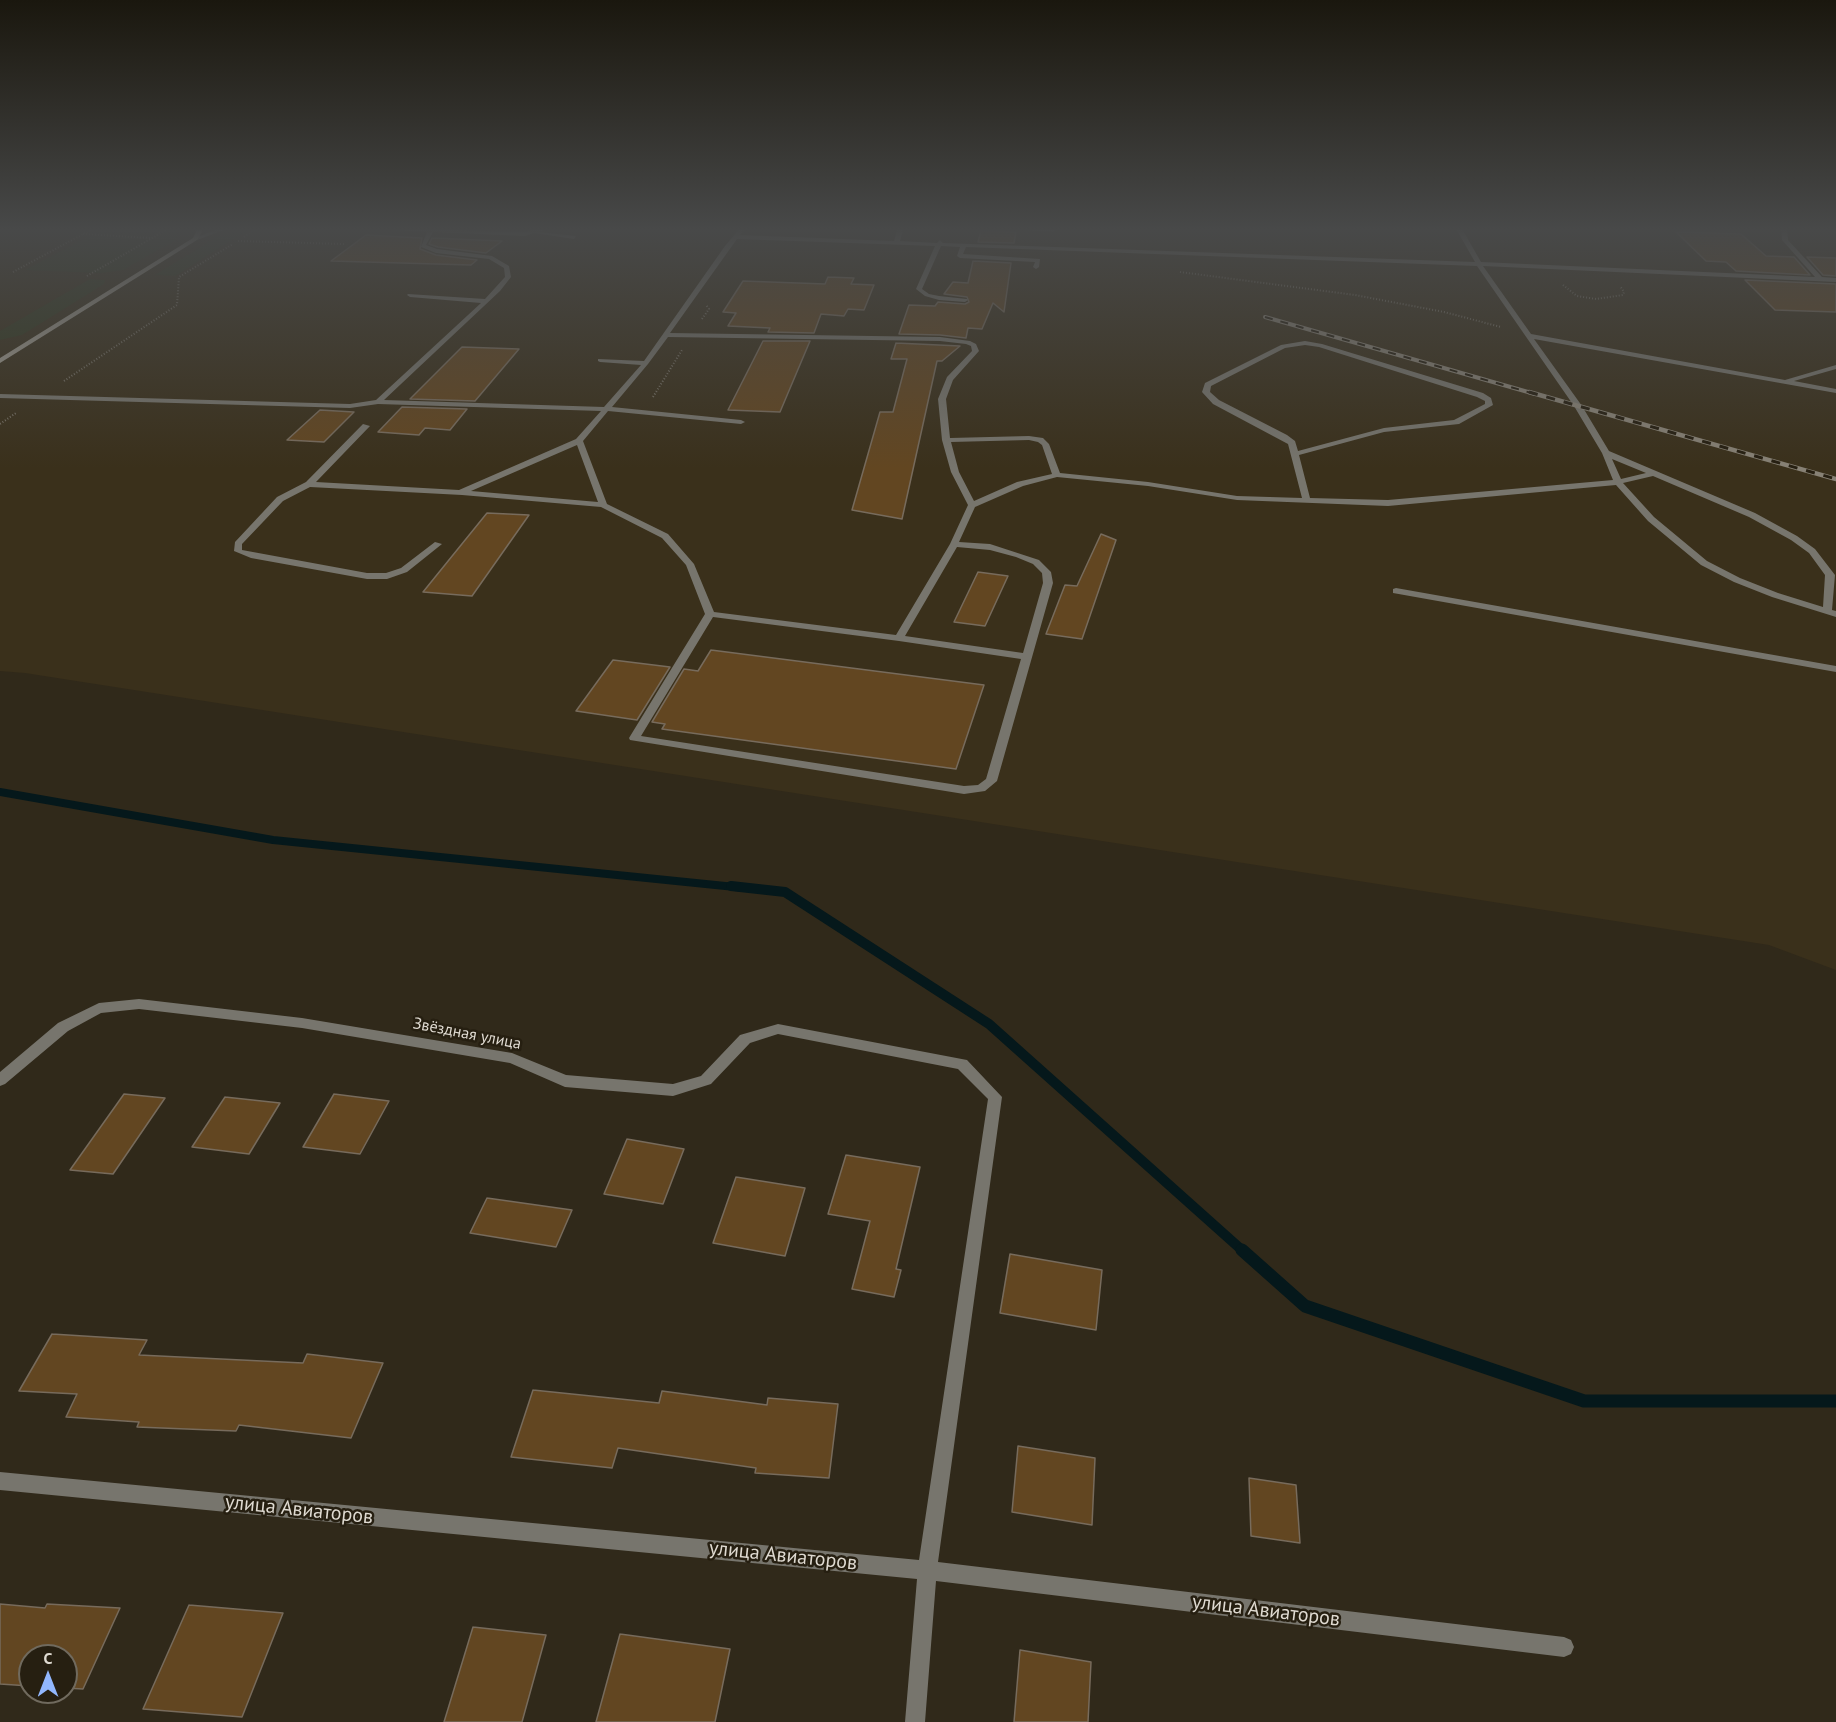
<!DOCTYPE html>
<meta charset="utf-8">
<style>
body{margin:0}
#map{position:relative;width:1836px;height:1722px;overflow:hidden;background:#30291a;font-family:"PT Sans",sans-serif}
canvas{display:block}
.north{position:absolute;left:18px;top:1644px;width:60px;height:60px;box-sizing:border-box;background:#261f11;border:2px solid #706a5e;border-radius:50%;rotate:0deg;font-size:16px;font-weight:700;line-height:24px;text-align:center;color:#dfdad1}
.north::after{content:'';display:block;margin:auto;width:21px;height:27px;background:#92b7fd;clip-path:polygon(50% 0,100% 100%,50% 72%,0 100%)}
</style>
<div id="map">
<canvas width="1836" height="1722"></canvas>
<div class="north">С</div>
</div>
<script>
const ctx = document.querySelector('canvas').getContext('2d');
ctx.lineJoin = 'round';
function fillPath(path, color) { ctx.fillStyle = color; ctx.fill(path, 'evenodd'); }
const poly = rows => new Path2D(rows.map(r => 'M' + r).join(''));
function stroke(path, color, width, dash) { ctx.strokeStyle = color; ctx.lineWidth = width; ctx.lineCap = dash ? 'butt' : 'round'; ctx.setLineDash(dash || []); ctx.stroke(path); }
function drawText(font, color, halo, rows, align = 'center') {
  ctx.font = font + ' "PT Sans",sans-serif'; ctx.lineWidth = 5; ctx.setLineDash([]); ctx.textBaseline = 'middle'; ctx.strokeStyle = halo; ctx.fillStyle = color; for (const [text, x, y, turn = 0] of rows) {
    ctx.save(); ctx.translate(x, y); ctx.rotate((+turn || 0) * Math.PI / 180); ctx.textAlign = isNaN(turn) ? turn : align; if (halo) ctx.strokeText(text, 0, 0); ctx.fillText(text, 0, 0); ctx.restore();
  }
}
fillPath(poly([
 [0,227,1836,227,1836,970,1769,945,25,673,0,671]
]), '#3a301b');
fillPath(poly([
 [107,227,164,228,175,229,179,234,174,241,123,270,101,273,25,270],
 [235,233,243,233,175,276,155,275,217,237],
 [90,279,105,280,104,284,22,335,0,340,0,331]
]), '#32381e');
stroke(poly([
 [0,792,273,840,745,888]
]), '#05181b', 8);
stroke(poly([
 [731,886,785,892,989,1024,1243,1251]
]), '#05181b', 10);
stroke(poly([
 [1242,1250,1305,1306,1584,1401,1836,1401]
]), '#05181b', 13);
const building = poly([
 [981,231,1016,232,1014,243,978,242,981,231],
 [1676,232,1741,234,1766,256,1794,257,1810,275,1736,271,1726,262,1706,261,1676,232],
 [366,235,422,238,420,249,436,255,477,260,471,265,331,261,366,235],
 [432,238,502,241,486,253,438,247,429,244,432,238],
 [1807,257,1836,258,1836,276,1823,275,1807,257],
 [973,261,1011,263,1004,312,993,303,982,329,968,328,966,338,940,335,899,334,909,305,935,306,938,302,965,304,969,302,967,297,944,294,953,282,968,283,973,261],
 [828,277,854,278,851,284,874,285,864,310,848,309,844,316,821,314,814,333,768,332,770,328,728,326,736,313,723,312,743,281,825,284,828,277],
 [1745,280,1836,284,1836,312,1775,310,1745,280],
 [763,341,810,341,780,412,728,410,763,341],
 [896,343,960,346,942,361,937,361,902,519,852,510,880,412,893,412,907,359,891,359,896,343],
 [462,347,519,349,475,401,410,399,462,347],
 [402,407,467,409,450,430,425,428,419,435,378,432,402,407],
 [320,410,354,412,324,442,287,440,320,410],
 [487,513,529,515,472,596,423,592,487,513],
 [1101,534,1116,540,1082,639,1046,634,1065,585,1077,586,1101,534],
 [978,572,1008,576,985,626,954,622,978,572],
 [711,650,984,685,956,769,662,729,665,724,652,722,684,669,698,671,711,650],
 [613,660,670,667,637,720,576,711,613,660],
 [124,1094,165,1098,113,1174,70,1170,124,1094],
 [334,1094,389,1101,360,1154,303,1147,334,1094],
 [225,1097,280,1103,249,1154,192,1147,225,1097],
 [627,1139,684,1149,663,1204,604,1194,627,1139],
 [846,1155,920,1167,896,1269,901,1270,894,1297,852,1289,870,1221,828,1214,846,1155],
 [736,1177,805,1188,785,1256,713,1243,736,1177],
 [487,1198,572,1210,556,1247,470,1233,487,1198],
 [1010,1254,1102,1270,1096,1330,1000,1313,1010,1254],
 [52,1334,147,1340,139,1355,303,1363,307,1354,383,1363,351,1438,239,1425,236,1431,137,1427,139,1422,66,1417,77,1394,19,1391,52,1334],
 [533,1390,659,1403,662,1391,767,1405,768,1398,838,1404,829,1478,755,1473,756,1468,618,1448,612,1468,511,1457,533,1390],
 [1018,1446,1095,1458,1092,1525,1012,1512,1018,1446],
 [1249,1478,1296,1485,1300,1543,1251,1536,1249,1478],
 [0,1604,45,1608,47,1604,120,1608,83,1689,66,1688,66,1656,30,1656,30,1686,0,1684,0,1604],
 [189,1605,283,1613,242,1717,143,1709,189,1605],
 [473,1627,546,1635,522,1722,444,1722,473,1627],
 [620,1634,730,1649,715,1722,596,1722,620,1634],
 [1020,1650,1091,1662,1088,1722,1014,1722,1020,1650]
]);
fillPath(building, '#624621');
stroke(building, '#776b5c', 1.5);
stroke(poly([
 [83,234,151,238],
 [244,237,258,227],
 [238,241,344,244],
 [13,272,96,227],
 [1180,272,1355,295,1444,312,1501,327],
 [87,276,171,227],
 [1563,285,1577,296,1596,299,1623,295,1624,292,1620,286],
 [702,319,709,309,706,305],
 [64,381,177,305,179,277,233,244],
 [653,397,682,350],
 [0,424,16,413]
]), '#797367', 2, [1, 2]);
fillPath(poly([
 [223,227,232,227,197,240,192,239,223,227],
 [342,227,525,232,542,227,552,227,539,232,576,236,574,239,534,233,525,236,433,232,426,245,437,249,492,256,509,266,511,277,500,291,384,400,604,407,641,365,600,362,598,361,598,359,644,361,725,246,741,227,747,227,740,235,894,241,898,227,904,227,900,241,937,243,940,240,943,243,1475,262,1455,227,1461,227,1481,262,1815,277,1782,240,1781,227,1787,227,1788,240,1822,277,1836,278,1836,282,1483,266,1531,334,1785,380,1836,365,1836,369,1794,381,1836,389,1836,393,1534,339,1582,406,1609,451,1755,513,1797,536,1815,549,1835,575,1832,610,1836,611,1836,617,1772,597,1734,582,1701,565,1648,521,1616,485,1388,506,1237,500,1148,486,1057,477,1023,486,975,507,959,542,990,544,1039,560,1051,572,1053,583,997,781,985,791,964,794,630,740,629,738,705,614,686,565,662,538,601,507,462,495,310,487,283,501,242,544,242,550,367,573,386,573,401,568,435,542,442,544,407,572,387,579,367,579,251,558,234,551,235,542,277,497,306,482,363,424,370,426,316,482,459,490,576,439,601,411,378,404,350,408,0,398,0,394,350,404,376,400,481,303,410,297,407,295,408,294,485,299,505,277,504,268,489,259,436,253,421,247,427,232,342,227],
 [737,239,935,246,916,289,925,296,939,300,965,302,968,300,967,299,939,296,929,294,922,289,941,246,960,247,957,256,960,258,1035,262,1033,267,1036,269,1039,267,1040,259,963,254,966,247,1477,266,1574,406,1602,453,1613,480,1388,500,1310,498,1299,455,1384,432,1459,424,1493,405,1491,398,1483,393,1322,344,1305,341,1281,345,1205,383,1202,392,1213,404,1288,444,1302,498,1237,496,1148,482,1060,473,1049,444,1043,438,1029,436,950,438,946,399,953,380,979,351,976,344,970,341,940,337,670,333,737,239],
 [668,337,940,341,966,344,971,346,972,351,947,377,938,399,942,440,951,472,968,505,950,544,896,635,714,612,694,564,668,534,607,504,583,441,608,411,741,424,745,422,741,420,612,407,648,364,668,337],
 [1305,345,1319,347,1477,397,1485,401,1485,404,1454,420,1384,428,1298,451,1295,441,1287,435,1219,400,1210,392,1211,386,1285,348,1305,345],
 [1029,440,1038,442,1042,445,1052,474,1017,482,974,501,959,472,951,442,1029,440],
 [577,445,598,502,471,491,577,445],
 [1612,459,1646,473,1621,479,1612,459],
 [1653,476,1749,517,1791,540,1809,553,1825,575,1823,607,1778,593,1740,578,1707,561,1654,517,1623,483,1653,476],
 [957,547,990,550,1016,557,1033,564,1042,573,1043,583,1023,653,905,636,957,547],
 [713,617,899,641,1021,659,986,779,978,785,964,786,641,736,713,617],
 [976,227,1028,227,1056,230,1053,232,976,227],
 [1140,227,1146,227,1146,228,1143,230,1140,227],
 [1396,588,1836,666,1836,672,1393,593,1393,589,1396,588]
]), '#77756d');
fillPath(poly([
 [139,999,302,1018,512,1053,566,1075,673,1084,701,1076,740,1035,778,1024,967,1060,1002,1097,938,1562,1564,1637,1571,1640,1574,1647,1571,1654,1564,1657,936,1581,925,1722,905,1722,917,1579,0,1490,0,1472,919,1560,988,1099,958,1069,778,1034,750,1043,711,1084,673,1096,565,1087,510,1063,302,1028,139,1009,101,1013,68,1031,5,1084,0,1086,0,1072,58,1023,99,1003,139,999]
]), '#77756d');
fillPath(poly([
 [194,227,200,227,202,232,197,240,0,363,0,358,193,238,196,232,194,227]
]), '#a49f93');
const railFar1 = poly([
 [1265,317,1535,394]
]);
const rail = poly([
 [1529,392,1836,479]
]);
stroke(railFar1, '#878175', 4);
stroke(rail, '#878175', 4.5);
stroke(railFar1, '#261f11', 2, [8]);
stroke(rail, '#261f11', 3, [9]);
const sky = ctx.createLinearGradient(0, 0, 0, 468);
sky.addColorStop(0, '#1a170e');
sky.addColorStop(0.49, '#484949');
sky.addColorStop(1, '#48494900');
ctx.fillStyle = sky;
ctx.fillRect(0, 0, 1836, 468);
drawText('16px', '#dfdad1', '#261f11', [
 ["Звёздная улица",467,1034,11]
]);
drawText('20px', '#dfdad1', '#261f11', [
 ["улица Авиаторов",299,1510,6],
 ["улица Авиаторов",783,1556,6],
 ["улица Авиаторов",1266,1611,7]
]);
</script>
